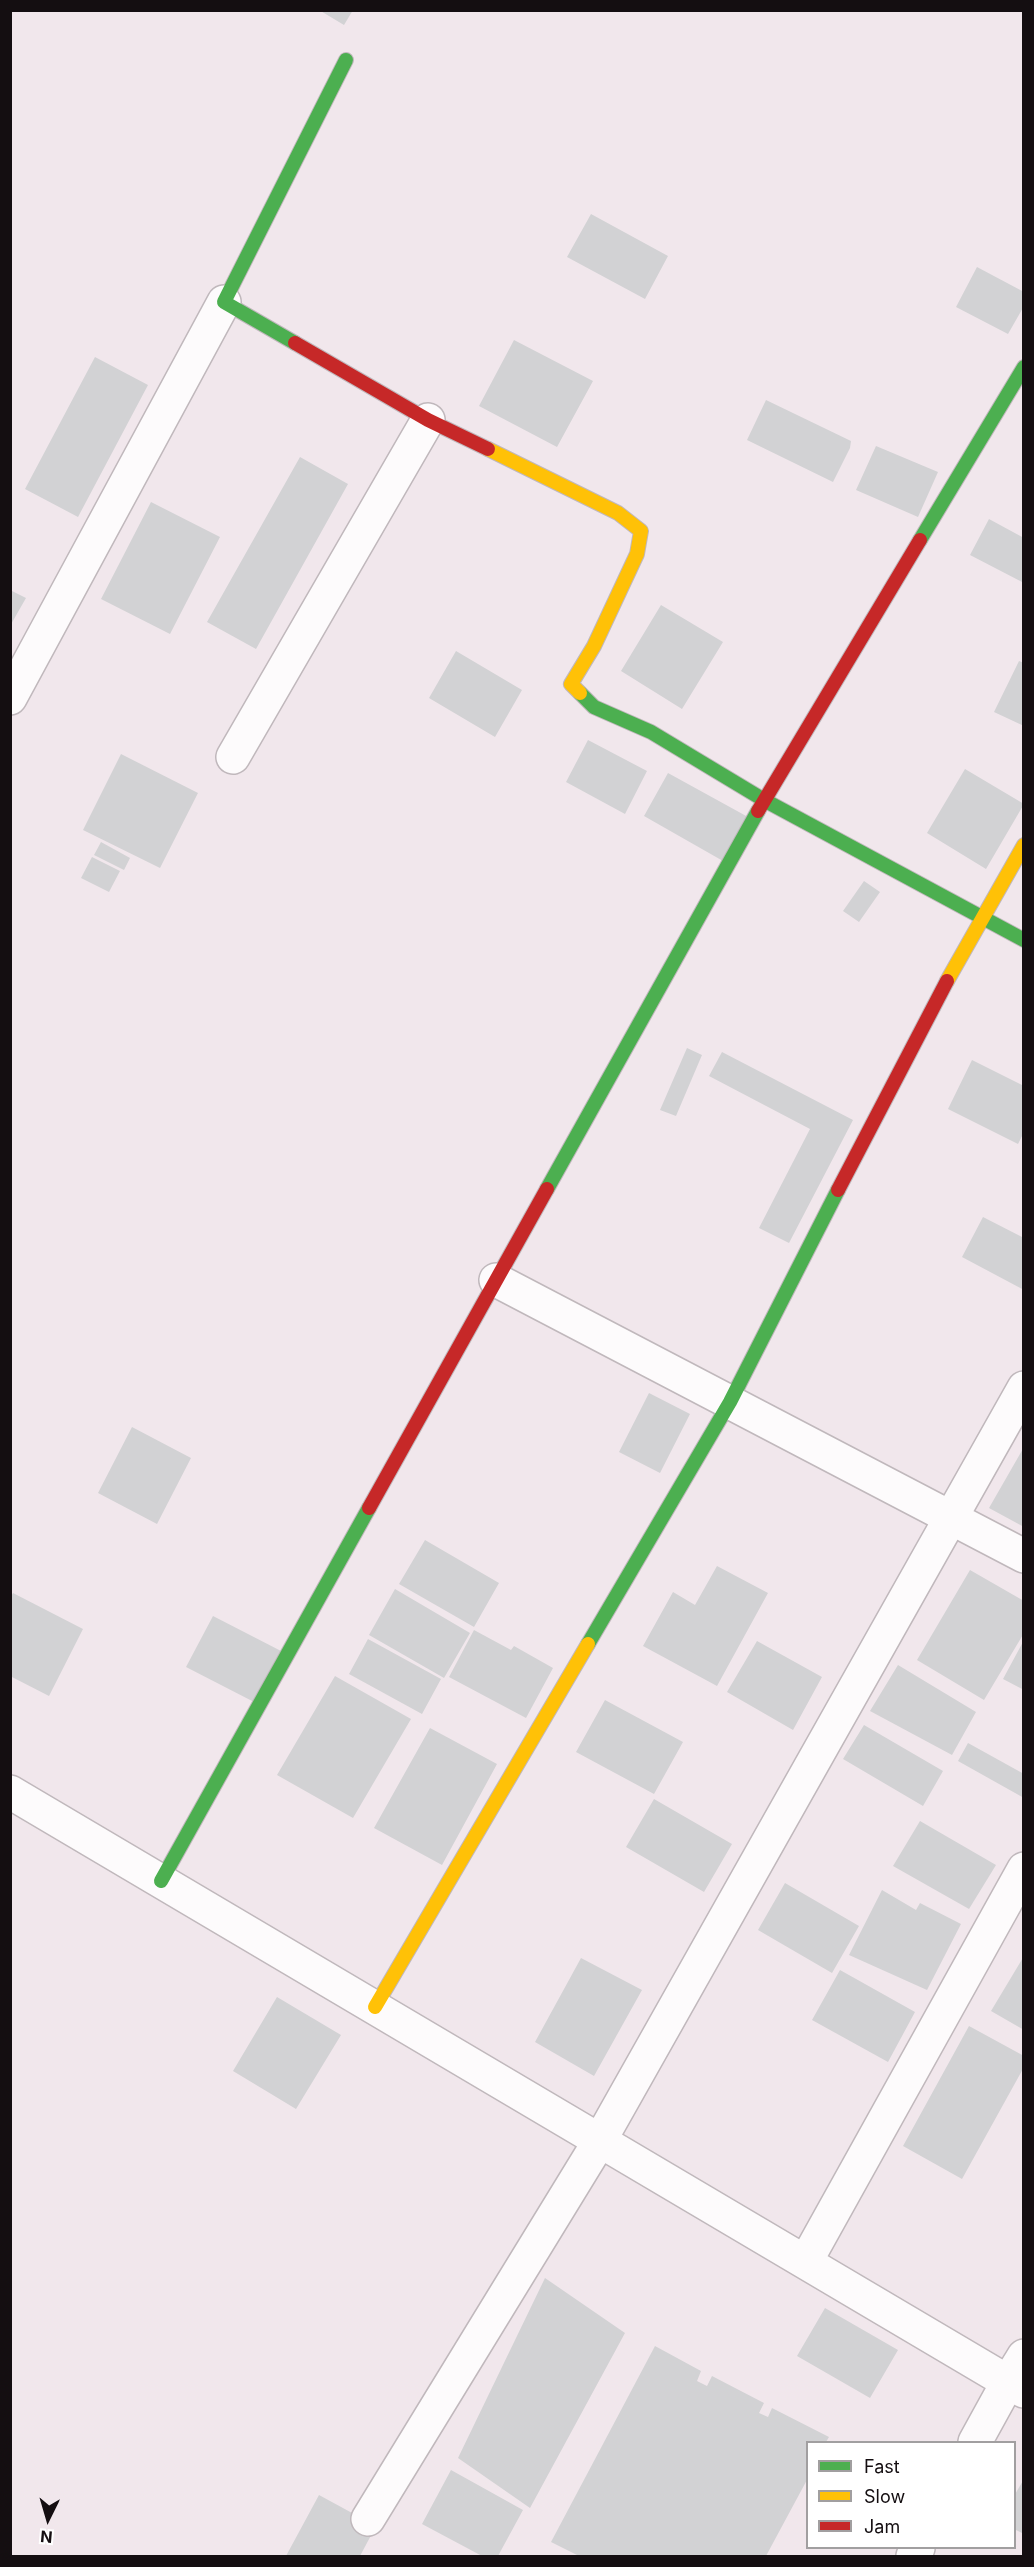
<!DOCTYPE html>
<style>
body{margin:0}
#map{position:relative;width:1034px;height:2567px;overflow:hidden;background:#f1e7ec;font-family:Inter,sans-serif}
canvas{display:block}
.frame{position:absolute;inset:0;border:12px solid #140e11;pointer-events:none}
.legend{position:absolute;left:806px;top:2441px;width:210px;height:108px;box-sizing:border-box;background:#fff;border:2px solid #a19fa0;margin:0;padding:8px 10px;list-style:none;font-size:18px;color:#140e11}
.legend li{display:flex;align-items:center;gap:12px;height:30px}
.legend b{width:30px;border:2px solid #a19fa0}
.north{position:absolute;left:18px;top:2489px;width:60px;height:60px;-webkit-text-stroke:4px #fff;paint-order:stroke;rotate:185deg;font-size:16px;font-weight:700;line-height:24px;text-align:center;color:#140e11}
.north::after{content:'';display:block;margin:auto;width:21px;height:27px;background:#140e11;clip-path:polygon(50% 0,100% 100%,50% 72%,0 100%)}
</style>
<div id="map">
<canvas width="1034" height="2567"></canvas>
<div class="frame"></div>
<ul class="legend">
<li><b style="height:8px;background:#4caf50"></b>Fast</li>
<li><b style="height:8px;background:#ffc107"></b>Slow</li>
<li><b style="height:8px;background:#c62828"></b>Jam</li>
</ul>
<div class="north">N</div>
</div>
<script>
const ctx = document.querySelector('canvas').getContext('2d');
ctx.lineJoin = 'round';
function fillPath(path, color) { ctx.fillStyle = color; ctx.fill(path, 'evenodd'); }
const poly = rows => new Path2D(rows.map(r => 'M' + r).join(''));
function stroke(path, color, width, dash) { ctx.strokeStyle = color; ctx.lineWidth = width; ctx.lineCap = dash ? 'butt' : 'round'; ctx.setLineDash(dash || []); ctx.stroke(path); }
fillPath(poly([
 [319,10,353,10,344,25],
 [591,214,668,256,645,299,567,257],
 [977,267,1024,292,1024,306,1008,334,956,307],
 [514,340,593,381,557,447,479,406],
 [95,357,148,385,78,517,25,489],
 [766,400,851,441,850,448,833,482,747,440],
 [876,446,938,472,918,517,856,490],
 [300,457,348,484,256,649,207,622],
 [151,502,220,537,170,634,101,599],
 [989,519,1024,538,1024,583,970,555],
 [10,590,26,598,10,626],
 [661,605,723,642,682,709,621,671],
 [456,651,522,690,495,737,429,698],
 [1019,661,1024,663,1024,726,994,712],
 [588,740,647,771,625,814,566,782],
 [121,754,198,793,160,868,83,830],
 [965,769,1024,804,986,869,927,833],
 [668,773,748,817,723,861,644,816],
 [101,842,130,858,124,870,94,855],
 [92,857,120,871,109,892,81,878],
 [864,881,880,892,859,922,843,911],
 [687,1048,702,1055,676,1116,660,1110],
 [722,1052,853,1120,789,1243,759,1228,810,1129,709,1076],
 [972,1060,1024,1086,1024,1132,1018,1144,948,1109],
 [983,1217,1024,1238,1024,1290,962,1257],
 [649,1393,690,1414,660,1473,619,1452],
 [132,1427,191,1458,157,1524,98,1493],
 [1024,1447,1024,1527,989,1508],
 [425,1540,499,1583,474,1627,399,1584],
 [717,1566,768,1593,717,1686,643,1646,673,1592,695,1605],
 [970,1570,1024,1601,1024,1633,984,1700,917,1660],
 [395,1589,470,1633,444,1678,369,1635],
 [13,1593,83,1629,49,1696,10,1676,10,1598],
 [213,1616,283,1652,256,1703,186,1667],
 [474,1630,511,1650,514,1646,553,1668,526,1718,449,1677],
 [368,1639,441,1679,422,1714,349,1674],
 [1024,1640,1024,1690,1003,1679],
 [757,1641,822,1677,793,1730,727,1692],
 [898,1665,976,1712,952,1755,870,1711],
 [335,1676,411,1719,353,1818,277,1775],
 [605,1700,683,1742,654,1794,576,1752],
 [864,1725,943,1771,923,1806,843,1759],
 [430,1728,497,1764,442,1865,374,1828],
 [968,1743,1024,1774,1024,1798,958,1761],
 [654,1799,732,1844,704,1892,626,1847],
 [920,1821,996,1865,969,1909,893,1866],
 [785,1883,859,1926,832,1973,758,1930],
 [882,1890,916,1910,920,1903,961,1924,927,1990,849,1955],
 [1024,1956,1024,2030,991,2011],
 [581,1958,642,1990,594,2076,535,2042],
 [840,1970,915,2012,888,2062,812,2020],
 [277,1997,341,2035,296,2109,233,2071],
 [969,2026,1024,2056,1024,2067,962,2179,903,2146],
 [545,2278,625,2333,530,2508,458,2458],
 [825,2308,898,2350,870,2398,797,2356],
 [655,2346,701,2371,697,2381,707,2386,712,2376,764,2403,759,2413,768,2417,772,2408,829,2437,826,2442,808,2442,808,2478,766,2556,579,2556,551,2542],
 [451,2470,523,2510,498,2556,482,2556,422,2524],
 [1024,2479,1024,2534,1014,2529,1014,2496],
 [319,2495,376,2526,360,2556,286,2556]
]), '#d2d2d4');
const street = poly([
 [10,698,224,302],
 [233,757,428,420],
 [496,1280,1024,1556],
 [10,1792,1008,2382,975,2442],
 [806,2261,1024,1869],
 [1024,2356,1008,2382,1024,2391],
 [368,2519,599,2142,1024,1388],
 [913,2556,918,2548]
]);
const fast = poly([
 [295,343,224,302,346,60],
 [920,540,1024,367],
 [580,693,594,707,651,732,764,800,1024,940],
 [547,1189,758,811],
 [588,1644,730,1402,838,1190],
 [161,1881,369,1508]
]);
const slow = poly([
 [488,449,618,513,641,531,637,554,594,646,571,684,580,693],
 [947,981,1024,845],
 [375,2007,588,1644]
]);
const jam = poly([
 [295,343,428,420,488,449],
 [758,811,920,540],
 [838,1190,947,981],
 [369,1508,547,1189]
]);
stroke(street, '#c0b8bc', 36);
stroke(fast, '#c0b8bc', 16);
stroke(slow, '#c0b8bc', 16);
stroke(jam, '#c0b8bc', 16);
stroke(street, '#fdfbfc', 33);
stroke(fast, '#4caf50', 14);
stroke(slow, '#ffc107', 14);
stroke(jam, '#c62828', 14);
</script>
